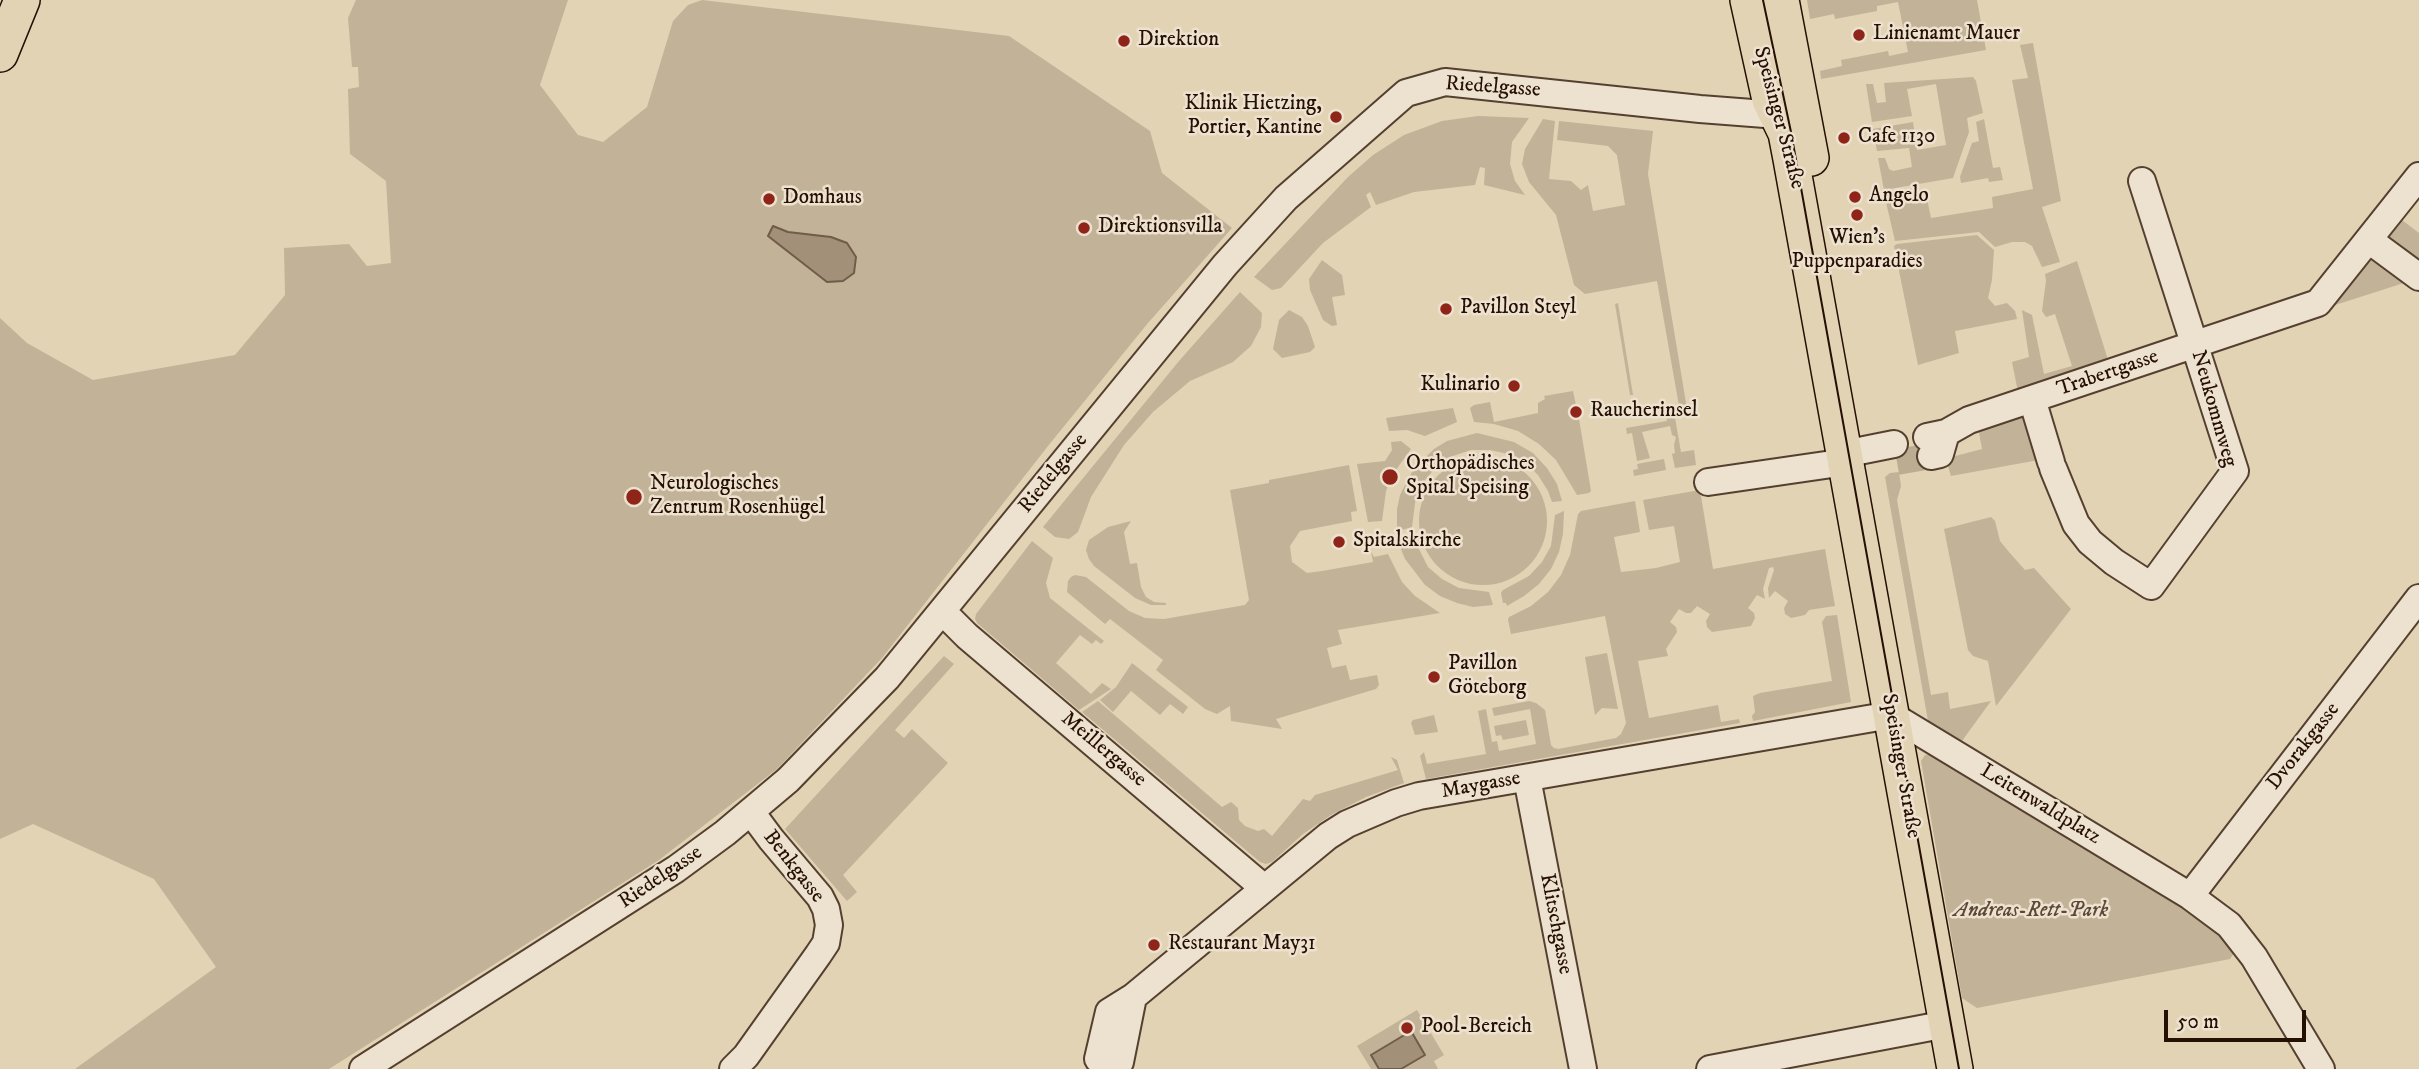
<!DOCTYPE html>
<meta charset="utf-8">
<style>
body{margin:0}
#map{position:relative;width:2419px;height:1069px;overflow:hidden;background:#e2d3b5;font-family:"IM FELL DW Pica",serif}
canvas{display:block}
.scale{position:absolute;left:2164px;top:1010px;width:142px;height:32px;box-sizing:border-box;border:4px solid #260f03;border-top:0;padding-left:9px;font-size:21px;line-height:24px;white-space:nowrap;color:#260f03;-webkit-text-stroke:5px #ece2cf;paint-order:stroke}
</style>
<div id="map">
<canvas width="2419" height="1069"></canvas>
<div class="scale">50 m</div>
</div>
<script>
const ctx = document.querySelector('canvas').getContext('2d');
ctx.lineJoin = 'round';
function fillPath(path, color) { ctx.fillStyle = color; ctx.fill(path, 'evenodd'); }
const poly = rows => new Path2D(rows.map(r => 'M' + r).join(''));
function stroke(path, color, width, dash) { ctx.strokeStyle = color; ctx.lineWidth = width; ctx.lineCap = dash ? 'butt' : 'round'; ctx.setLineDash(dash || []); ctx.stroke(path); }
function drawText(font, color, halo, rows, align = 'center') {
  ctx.font = font + ' "IM FELL DW Pica",serif'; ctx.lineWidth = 5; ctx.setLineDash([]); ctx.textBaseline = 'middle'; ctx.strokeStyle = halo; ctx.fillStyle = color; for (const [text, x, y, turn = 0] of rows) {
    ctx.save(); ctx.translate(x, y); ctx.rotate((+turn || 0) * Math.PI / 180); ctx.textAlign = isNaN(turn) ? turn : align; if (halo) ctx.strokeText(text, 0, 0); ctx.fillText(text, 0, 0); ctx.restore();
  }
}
fillPath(poly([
 [356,0,568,0,540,85,578,135,603,142,647,107,673,21,688,5,702,0,1009,36,1150,131,1162,173,1232,228,1148,323,1048,446,882,658,777,769,659,860,329,1069,75,1069,216,967,154,879,33,824,0,839,0,318,27,343,93,380,235,355,285,295,284,248,349,244,367,266,391,263,386,181,350,154,348,89,359,87,358,67,352,67,348,18],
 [773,226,788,232,831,237,827,282,768,236],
 [1807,0,1977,0,1986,50,1821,79,1820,71,1842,66,1841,60,1888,51,1889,56,1908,52,1898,2,1877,6,1877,11,1835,19,1834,14,1810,19],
 [2033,43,2061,201,2042,207,2060,262,2042,267,2032,246,2025,242,2012,242,1995,247,1979,232,1895,241,1885,198,1887,196,1925,189,1931,218,1993,208,1992,197,2033,189,2012,80,2028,78,2020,45],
 [1973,77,1976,81,1983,113,1967,118,1969,132,1953,178,1884,190,1878,158,1885,158,1889,169,1893,171,1912,167,1909,148,1877,151,1873,129,1913,122,1917,150,1946,145,1936,84,1907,89,1912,116,1872,122,1866,84,1873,84,1877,103,1886,102,1884,83],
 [1478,116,1529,118,1512,142,1510,164,1515,181,1525,195,1484,185,1485,168,1480,167,1475,185,1414,192,1376,205,1370,192,1366,195,1371,207,1323,243,1281,288,1272,290,1254,277,1348,177,1373,155,1404,135,1442,121],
 [1543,119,1555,121,1549,179,1571,181,1581,190,1588,185,1593,211,1625,205,1617,155,1608,146,1557,140,1559,121,1653,131,1648,174,1687,409,1674,412,1681,452,1694,450,1696,465,1675,468,1672,454,1675,453,1674,445,1676,437,1672,435,1670,426,1642,432,1650,458,1637,461,1632,433,1627,434,1626,428,1667,421,1665,404,1679,406,1657,281,1585,294,1574,285,1556,215,1529,182,1522,164,1525,149],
 [1984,119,1993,168,2000,167,2003,180,1989,182,1988,178,1961,183,1960,177,1972,143,1979,141,1976,122],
 [2398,217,2419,233,2419,265,2382,237],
 [1977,235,1994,250,1992,280,1988,298,1995,306,2007,303,2015,311,2017,319,1955,331,1959,353,1918,365,1894,246,1897,244],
 [2368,254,2407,282,2332,306],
 [1322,260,1342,275,1345,295,1332,297,1337,325,1332,326,1323,320,1310,290,1309,279],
 [2077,261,2109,363,2018,392,2012,362,2029,357,2022,310,2032,315,2044,374,2072,366,2055,314,2046,317,2042,311,2046,281,2045,274],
 [1240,292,1262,313,1261,327,1251,346,1233,362,1190,381,1153,412,1124,445,1091,497,1078,532,1069,539,1055,537,1043,527,1179,361],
 [1618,303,1633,395,1630,395,1615,304],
 [1289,310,1302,317,1308,326,1315,347,1310,352,1282,358,1273,349,1279,320],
 [1573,391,1576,405,1571,406,1573,420,1579,419,1591,491,1589,493,1577,495,1556,460,1539,444,1518,431,1494,424,1474,422,1470,408,1474,405,1490,402,1494,422,1538,413,1538,403,1545,399,1544,396],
 [1453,408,1457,422,1425,436,1407,430,1389,431,1386,418],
 [2024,408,2044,459,1951,476,1946,460,1948,458,1982,449,1978,427],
 [1477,433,1514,442,1533,453,1547,468,1557,484,1562,501,1552,502,1548,491,1538,475,1525,462,1508,454,1490,450,1471,450,1453,456,1437,466,1425,480,1416,496,1412,527,1399,531,1397,526,1397,509,1400,495,1413,470,1434,449,1447,441],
 [1401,441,1411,449,1393,474,1386,491,1382,521,1368,522,1357,464,1385,461,1392,450,1391,442],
 '1419 521a64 64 0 1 1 128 0a64 64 0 1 1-128 0Z',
 [1664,459,1666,470,1634,476,1633,470,1638,469,1637,464],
 [1349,465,1357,511,1351,512,1352,521,1300,531,1290,546,1292,562,1307,573,1322,571,1373,562,1371,551,1374,557,1388,554,1402,582,1415,596,1440,613,1338,630,1342,644,1327,648,1332,668,1346,665,1350,680,1377,675,1379,685,1376,689,1276,719,1282,729,1231,721,1230,706,1217,714,1205,709,1156,670,1163,660,1110,619,1105,624,1067,592,1068,581,1071,577,1075,575,1086,577,1129,611,1145,618,1164,619,1245,605,1249,600,1230,490,1269,483,1269,480],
 [1899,472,1901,486,1897,500,1931,695,1948,692,1950,709,1991,701,1962,741,1928,721,1885,477,1890,473],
 [1700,490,1713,569,1825,549,1835,606,1809,610,1805,615,1791,618,1785,614,1784,608,1788,601,1775,591,1769,598,1768,588,1774,570,1773,567,1769,568,1763,589,1765,599,1757,595,1748,608,1754,613,1755,618,1751,626,1712,632,1707,627,1706,621,1710,614,1697,606,1691,613,1686,613,1679,609,1670,622,1676,627,1677,632,1666,649,1668,656,1638,661,1649,718,1718,705,1721,722,1739,719,1740,723,1426,779,1420,756,1424,752,1427,764,1486,754,1478,711,1486,709,1492,742,1497,741,1499,751,1536,744,1530,709,1494,716,1492,708,1529,701,1536,703,1545,710,1551,745,1554,748,1558,749,1616,738,1621,734,1626,723,1605,616,1511,634,1508,620,1509,617,1531,606,1548,592,1561,575,1570,555,1578,514,1581,511,1635,501,1640,532,1614,537,1621,572,1656,568,1680,562,1674,526,1649,530,1643,500],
 [1564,511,1563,534,1559,552,1551,569,1539,584,1524,596,1507,606,1506,603,1503,603,1501,593,1503,590,1529,576,1542,562,1551,546,1555,515],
 [1991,517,1995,521,2000,541,2009,552,2025,570,2034,568,2071,609,1996,706,1988,661,1973,656,1968,650,1944,529],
 [1131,521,1124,532,1130,564,1137,563,1141,587,1146,597,1154,602,1166,603,1166,605,1151,605,1135,598,1094,566,1089,559,1086,550,1089,540,1108,527],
 [1412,538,1415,541,1428,567,1442,579,1459,588,1489,592,1493,605,1473,607,1457,603,1440,596,1425,585,1405,559,1399,544,1400,540],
 [1032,541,1053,558,1046,583,1050,598,1104,641,1101,644,1096,640,1092,644,1080,635,1056,663,1091,694,1102,683,1111,689,1079,710,977,623,975,619,976,614],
 [1837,615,1851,702,1753,721,1752,716,1755,712,1753,696,1760,693,1832,681,1822,622,1826,616],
 [1607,653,1618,709,1602,708,1595,715,1585,657],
 [944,656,954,664,895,730,904,738,912,729,948,763,843,875,857,892,847,901,785,829],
 [1132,663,1188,707,1183,714,1170,704,1160,715,1131,691,1113,712,1100,700,1116,687],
 [1098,701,1222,807,1231,802,1238,808,1239,820,1245,826,1258,831,1264,829,1272,836,1303,799,1310,801,1315,795,1398,770,1391,757,1397,760,1404,783,1366,797,1331,815,1303,834,1272,862,1266,864,1260,862,1082,712],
 [1434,715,1438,732,1415,735,1411,723,1413,720],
 [1526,720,1529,735,1503,740,1501,735,1496,736,1494,726],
 [1932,754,2192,913,2230,944,2234,953,2230,959,1977,1008,1962,998,1921,761,1925,755],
 [1417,1010,1444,1055,1434,1061,1438,1069,1371,1069,1357,1046]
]), '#c2b297');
const water = poly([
 [773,226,788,232,831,237,847,243,856,257,854,273,843,281,827,282,768,236,773,226],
 [1411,1031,1425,1055,1401,1069,1379,1069,1371,1055,1411,1031]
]);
fillPath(water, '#a29078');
stroke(water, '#705c49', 2);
stroke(poly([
 [1897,462,1931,456]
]), '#bcac91', 26, [26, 13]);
const minor = poly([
 [2369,240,2419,277],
 [2032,399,2051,462],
 [1927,437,1946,433,1969,420,2318,303,2419,176],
 [1844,454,1894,444],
 [1931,456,1940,454,1946,433],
 [2053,468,2076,524,2090,542,2114,562,2151,586,2235,471,2142,181],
 [1708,482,1846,462],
 [943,612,967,636,1264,888],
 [1527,778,1583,1069],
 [2190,896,2419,598],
 [1133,997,1120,1062,1098,1059,1109,1012,1133,997,1328,836,1347,824,1396,803,1419,796,1891,715,2190,896,2229,925,2254,957,2321,1069],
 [363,1069,676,869,725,833,788,780,887,678,1225,265,1286,198,1406,93,1445,82,1700,109,1791,116],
 [733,1069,746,1056,818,955,826,943,829,925,826,909,820,897,771,839,751,812],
 [1710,1069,1947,1024]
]);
const major = poly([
 [1748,0,1770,100,1786,133,1791,159,1955,1069],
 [1781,0,1811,158],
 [0,54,22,0]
]);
stroke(minor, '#554030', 30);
stroke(major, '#260f03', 38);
stroke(minor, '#ece2cf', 26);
stroke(major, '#e2d3b5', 35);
stroke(poly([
 [1763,0,1791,132,1959,1069]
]), '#260f03', 2);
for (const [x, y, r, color] of [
 [1859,35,7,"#8f2418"],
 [1124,41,7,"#8f2418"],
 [1336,117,7,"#8f2418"],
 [1844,138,7,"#8f2418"],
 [1855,197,7,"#8f2418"],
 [769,199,7,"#8f2418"],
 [1857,215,7,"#8f2418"],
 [1084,228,7,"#8f2418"],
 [1446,309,7,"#8f2418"],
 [1514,386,7,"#8f2418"],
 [1576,412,7,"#8f2418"],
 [1390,477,9,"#8f2418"],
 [634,497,9,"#8f2418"],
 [1339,542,7,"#8f2418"],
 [1434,677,7,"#8f2418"],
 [1154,945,7,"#8f2418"],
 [1407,1028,7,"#8f2418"]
]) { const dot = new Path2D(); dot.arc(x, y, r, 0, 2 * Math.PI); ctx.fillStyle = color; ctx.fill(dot); stroke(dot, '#ece2cf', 2.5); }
drawText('21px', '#260f03', '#ece2cf', [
 ["Linienamt Mauer",1873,35],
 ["Direktion",1138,41],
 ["Klinik Hietzing,",1322,105,"right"],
 ["Portier, Kantine",1322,129,"right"],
 ["Cafe 1130",1858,138],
 ["Angelo",1869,197],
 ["Domhaus",783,199],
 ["Direktionsvilla",1098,228],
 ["Wien's",1857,239,"center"],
 ["Puppenparadies",1857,263,"center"],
 ["Pavillon Steyl",1460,309],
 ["Kulinario",1500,386,"right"],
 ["Raucherinsel",1590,412],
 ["Orthopädisches",1406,465],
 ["Spital Speising",1406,489],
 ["Neurologisches",650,485],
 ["Zentrum Rosenhügel",650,509],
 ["Spitalskirche",1353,542],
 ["Pavillon",1448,665],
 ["Göteborg",1448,689],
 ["Restaurant May31",1168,945],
 ["Pool-Bereich",1421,1028]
], 'left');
drawText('21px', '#260f03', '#ece2cf', [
 ["Riedelgasse",1493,88,4],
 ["Speisinger Straße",1778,118,75],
 ["Trabertgasse",2108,374,-19],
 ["Neukommweg",2213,409,74],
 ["Riedelgasse",1054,474,-51],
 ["Dvorakgasse",2304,747,-52],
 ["Meillergasse",1103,750,40],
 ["Speisinger Straße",1900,766,80],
 ["Maygasse",1481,786,-10],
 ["Leitenwaldplatz",2040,805,31],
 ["Benkgasse",793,867,52],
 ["Riedelgasse",661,878,-34],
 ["Klitschgasse",1555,924,79]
]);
drawText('italic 21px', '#5d4837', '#ece2cf', [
 ["Andreas-Rett-Park",2031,912]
]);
</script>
